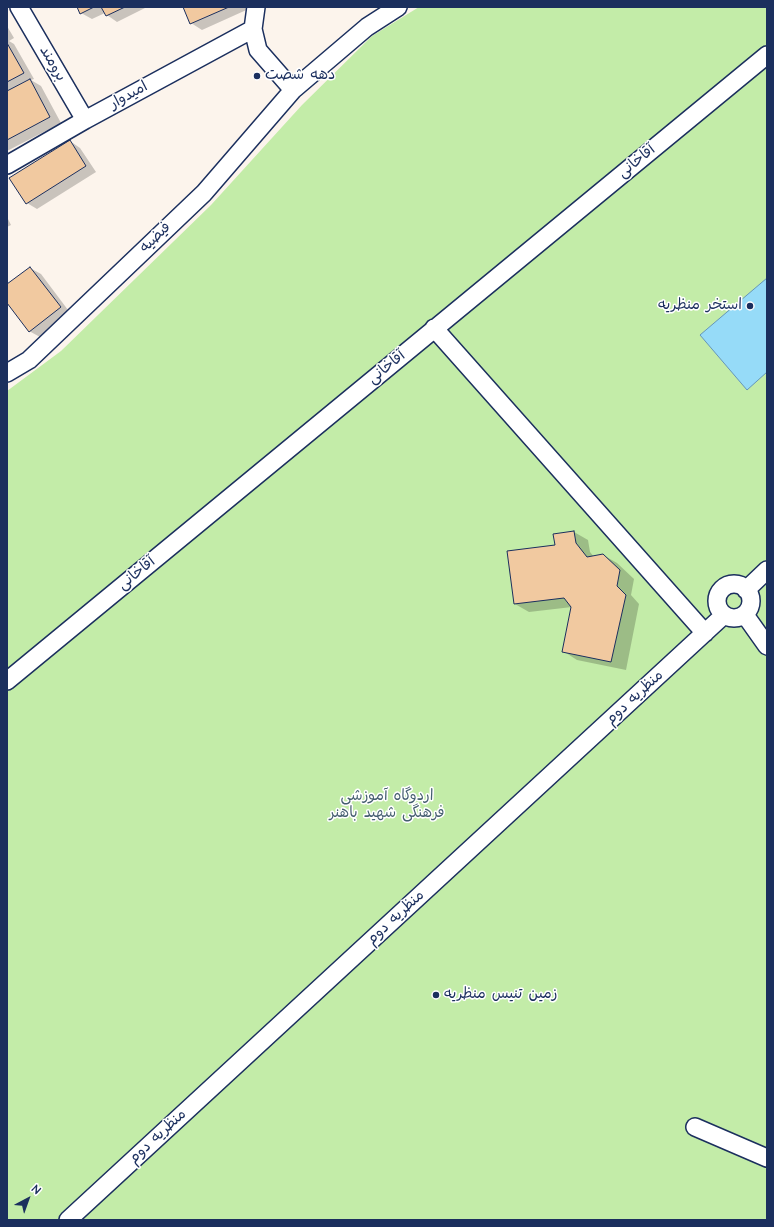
<!DOCTYPE html>
<meta charset="utf-8">
<style>
body{margin:0}
#map{position:relative;width:774px;height:1227px;overflow:hidden;background:#fcf4ec;font-family:"Architects Daughter",sans-serif}
canvas{display:block}
.frame{position:absolute;inset:0;border:8px solid #1b2f5e;pointer-events:none}
.north{position:absolute;left:8px;top:1179px;width:40px;height:40px;-webkit-text-stroke:3px #fff;paint-order:stroke;rotate:41deg;font-size:11px;font-weight:700;line-height:16px;text-align:center;color:#1b2f5e}
.north::after{content:'';display:block;margin:auto;width:14px;height:18px;background:#1b2f5e;clip-path:polygon(50% 0,100% 100%,50% 72%,0 100%)}
</style>
<div id="map">
<canvas width="774" height="1227"></canvas>
<div class="frame"></div>
<div class="north">N</div>
</div>
<script>
const ctx = document.querySelector('canvas').getContext('2d');
ctx.lineJoin = 'round';
function fillPath(path, color) { ctx.fillStyle = color; ctx.fill(path, 'evenodd'); }
const poly = rows => new Path2D(rows.map(r => 'M' + r).join(''));
function stroke(path, color, width, dash) { ctx.strokeStyle = color; ctx.lineWidth = width; ctx.lineCap = dash ? 'butt' : 'round'; ctx.setLineDash(dash || []); ctx.stroke(path); }
function drawText(font, color, halo, rows, align = 'center') {
  ctx.font = font + ' "Architects Daughter","Playpen Sans Arabic",sans-serif'; ctx.lineWidth = 3; ctx.setLineDash([]); ctx.textBaseline = 'middle'; ctx.strokeStyle = halo; ctx.fillStyle = color; for (const [text, x, y, turn = 0] of rows) {
    ctx.save(); ctx.translate(x, y); ctx.rotate((+turn || 0) * Math.PI / 180); ctx.textAlign = isNaN(turn) ? turn : align; if (halo) ctx.strokeText(text, 0, 0); ctx.fillText(text, 0, 0); ctx.restore();
  }
}
fillPath(poly([
 [419,7,767,7,767,1220,7,1220,7,391,61,351,211,205,302,105,372,36]
]), '#c3eca8');
const water = poly([
 [767,278,767,372,747,390,700,335,767,278]
]);
fillPath(water, '#96dbf8');
stroke(water, '#6596ba', 1);
fillPath(poly([
 [78,7,147,7,117,22,107,15,105,13,92,19,81,13],
 [184,7,253,7,202,30,191,23],
 [7,26,14,38,9,41,14,44,34,79,31,80,41,86,61,123,7,151],
 [70,141,80,148,96,172,37,209,27,203],
 [7,217,11,225,7,227],
 [30,268,41,274,71,314,40,337,29,331,7,301,7,285],
 [574,532,588,540,590,552,594,557,603,555,617,563,634,579,631,595,639,604,626,670,577,660,563,651,572,607,529,612,515,604,556,546]
]), '#0003');
const building = poly([
 [77,7,94,7,80,14,77,7],
 [101,7,125,7,106,16,101,7],
 [183,7,229,7,190,24,183,7],
 [7,43,24,73,7,82,7,43],
 [30,79,50,117,7,140,7,91,30,79],
 [70,140,86,166,26,204,9,178,70,140],
 [30,267,61,307,29,332,7,303,7,284,30,267],
 [574,531,576,543,587,557,603,554,620,570,617,586,626,595,611,662,562,652,571,607,564,598,514,604,507,551,555,545,553,534,574,531]
]);
fillPath(building, '#f1c9a0');
stroke(building, '#1b2f5e', 1);
const minor = poly([
 [19,7,85,120],
 [256,7,253,29,258,50,293,90],
 [7,165,85,120,253,29],
 [434,328,705,633],
 [7,373,29,360,204,193,293,90,367,27,398,7],
 '717 601a17 17 0 1 1 34 0a17 17 0 1 1-34 0Z',
 [746,590,767,570],
 [745,615,767,646],
 [7,681,767,55],
 [695,1127,767,1158],
 [68,1220,724,615]
]);
stroke(minor, '#1b2f5e', 20);
stroke(minor, '#fff', 17);
for (const [x, y, r, color] of [
 [257,76,4,"#1b2f5e"],
 [750,306,4,"#1b2f5e"],
 [436,995,4,"#1b2f5e"]
]) { const dot = new Path2D(); dot.arc(x, y, r, 0, 2 * Math.PI); ctx.fillStyle = color; ctx.fill(dot); stroke(dot, '#fff', 1.5); }
drawText('15px', '#1b2f5e', '#fff', [
 ["برومند",52,64,60],
 ["امیدوار",129,96,-29],
 ["آقاخانی",637,162,-39],
 ["فیضیه",156,238,-44],
 ["آقاخانی",387,368,-39],
 ["آقاخانی",137,574,-39],
 ["منظریه دوم",635,698,-43],
 ["منظریه دوم",396,918,-43],
 ["منظریه دوم",158,1137,-43]
]);
drawText('15px', '#1b2f5e', '#fff', [
 ["دهه شصت",265,76],
 ["استخر منظریه",742,306,"right"],
 ["زمین تنیس منظریه",444,995]
], 'left');
drawText('15px', '#455e70', '#fff', [
 ["اردوگاه آموزشی",387,797],
 ["فرهنگی شهید باهنر",387,814]
]);
</script>
